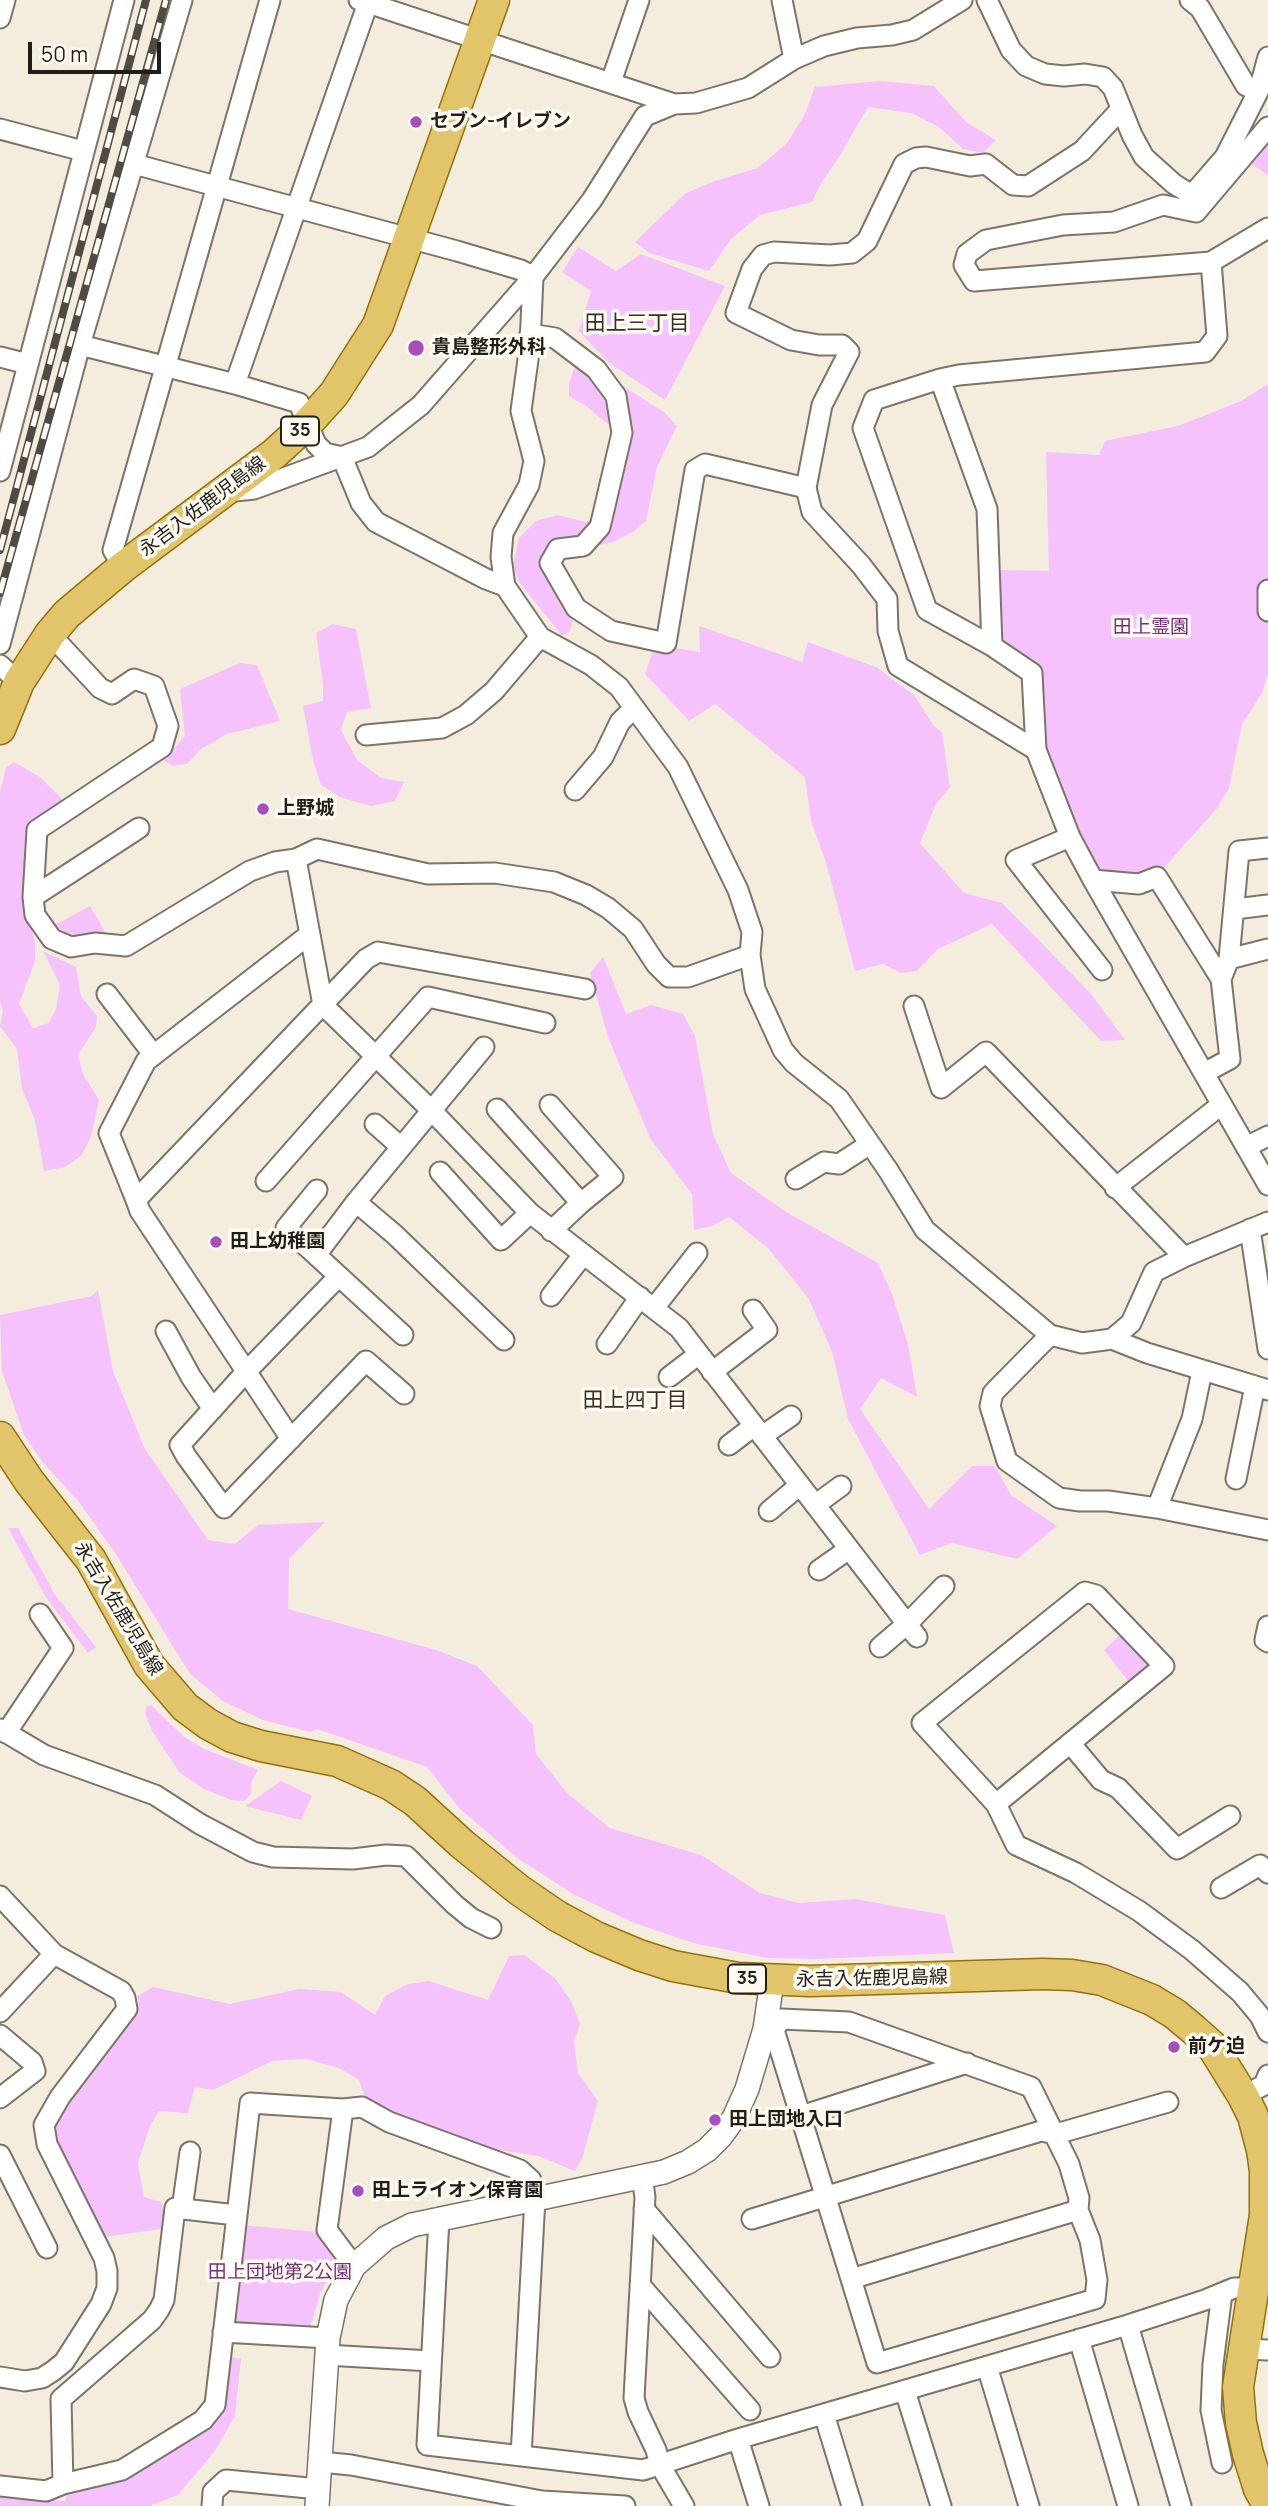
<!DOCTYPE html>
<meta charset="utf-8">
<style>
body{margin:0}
#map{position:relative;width:1268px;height:2506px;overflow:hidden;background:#f4edde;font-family:Manrope,sans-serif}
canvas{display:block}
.scale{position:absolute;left:28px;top:42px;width:133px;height:32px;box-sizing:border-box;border:4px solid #211e19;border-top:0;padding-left:9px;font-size:21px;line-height:24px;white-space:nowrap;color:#211e19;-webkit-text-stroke:5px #fffaf1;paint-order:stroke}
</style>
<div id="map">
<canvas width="1268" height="2506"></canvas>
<div class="scale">50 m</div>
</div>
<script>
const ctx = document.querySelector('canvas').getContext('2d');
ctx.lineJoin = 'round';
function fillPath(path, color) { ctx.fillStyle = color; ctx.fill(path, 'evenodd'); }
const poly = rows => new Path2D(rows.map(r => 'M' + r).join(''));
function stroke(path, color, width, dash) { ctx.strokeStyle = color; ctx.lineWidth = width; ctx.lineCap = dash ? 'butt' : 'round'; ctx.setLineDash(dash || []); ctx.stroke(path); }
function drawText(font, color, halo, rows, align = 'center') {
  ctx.font = font + ' Manrope,"Noto Sans JP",sans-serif'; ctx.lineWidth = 7; ctx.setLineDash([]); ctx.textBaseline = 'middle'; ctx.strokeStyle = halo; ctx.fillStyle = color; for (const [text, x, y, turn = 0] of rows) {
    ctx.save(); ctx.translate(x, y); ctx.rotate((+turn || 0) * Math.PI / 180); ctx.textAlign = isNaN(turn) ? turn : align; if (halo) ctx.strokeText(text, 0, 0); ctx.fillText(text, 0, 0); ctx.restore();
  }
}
fillPath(poly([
 [879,81,934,86,966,122,996,140,983,153,963,149,939,127,911,113,868,107,839,157,820,185,812,202,760,215,731,239,709,271,649,253,635,242,686,193,715,181,758,168,787,143,805,114,815,87],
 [1268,135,1268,175,1247,161],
 [578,247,616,271,641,254,725,286,665,400,608,362,579,331,591,291,562,272],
 [581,348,587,363,664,412,677,426,657,467,646,521,633,532,613,542,589,547,561,556,563,583,575,613,570,631,562,636,519,582,513,565,519,538,536,521,557,515,586,522,601,513,622,436,586,406,569,396,569,383],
 [1268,384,1268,674,1262,693,1242,724,1229,788,1218,807,1162,870,1134,881,1094,869,1079,845,1046,754,1041,671,1007,647,1000,635,998,570,1049,571,1046,452,1099,455,1105,441,1178,426,1241,401],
 [333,624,356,629,371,708,347,712,341,730,357,760,381,778,404,782,395,801,371,806,342,798,321,785,313,760,303,706,323,701,323,684,316,633],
 [699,626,802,662,808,642,878,668,915,696,933,725,942,732,950,787,936,804,920,843,964,893,1002,903,1018,919,1091,994,1125,1040,1101,1041,992,924,938,949,917,971,901,973,883,964,855,971,826,862,811,821,805,777,715,704,689,721,645,674,655,645,700,652],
 [240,663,257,665,280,721,227,734,201,749,187,764,173,766,163,760,185,736,180,689],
 [14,762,40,777,65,802,28,826,24,900,35,942,35,961,19,1004,33,1028,49,1023,56,1009,60,985,43,951,76,967,81,996,97,1016,96,1027,78,1055,83,1074,99,1100,91,1137,81,1156,65,1167,44,1171,35,1120,22,1089,17,1049,0,1026,3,1010,0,1002,0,792,6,768],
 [90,906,105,932,90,933,72,938,55,925],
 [603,957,626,1014,651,1005,683,1014,695,1036,713,1134,731,1173,786,1212,878,1263,892,1294,908,1344,917,1397,881,1378,860,1409,929,1509,972,1466,995,1466,1011,1495,1057,1526,1017,1559,952,1543,920,1555,848,1419,832,1352,809,1299,768,1248,729,1217,712,1226,694,1230,692,1194,650,1138,608,1037,590,973],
 [98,1290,113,1371,145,1449,208,1540,235,1544,258,1525,325,1522,289,1559,288,1609,436,1650,477,1666,533,1725,536,1754,568,1794,610,1828,701,1855,760,1893,799,1903,855,1899,945,1915,954,1953,817,1959,768,1958,693,1943,634,1923,573,1894,517,1858,459,1808,427,1767,317,1729,310,1732,263,1720,223,1701,190,1674,117,1556,79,1502,44,1464,24,1435,2,1371,0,1315,92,1296],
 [8,1528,18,1528,56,1596,96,1647,88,1653,45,1596],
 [1123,1632,1153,1662,1132,1686,1104,1650],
 [151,1705,184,1737,205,1749,258,1770,251,1782,251,1794,244,1801,231,1800,204,1789,180,1773,152,1731,145,1713,147,1706],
 [281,1781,312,1796,301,1820,245,1806],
 [524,1955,555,1978,571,2001,580,2024,574,2042,578,2073,598,2101,582,2159,575,2171,538,2156,475,2146,398,2117,365,2097,359,2080,339,2068,306,2059,272,2061,213,2090,195,2087,188,2113,159,2111,150,2126,138,2163,144,2197,161,2202,168,2228,105,2237,54,2142,52,2133,56,2118,85,2077,131,2020,139,2005,137,1996,153,1987,230,2004,299,1989,341,1992,375,2015,385,1996,408,1984,429,1981,488,2000,509,1956],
 [241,2225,319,2232,334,2259,333,2268,320,2294,311,2325,305,2330,237,2325,230,2315],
 [228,2356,241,2359,235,2416,215,2451,178,2495,149,2506,0,2506,0,2496,65,2501,68,2491,98,2486,124,2477,208,2425]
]), '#f5c2fe');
const minor = poly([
 [359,0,674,104],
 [782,0,794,59],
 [987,0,1011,50,1026,66,1045,74,1064,76,1085,74,1103,77,1113,88,1132,135,1144,157,1174,184,1192,195,1225,157,1259,90,1246,86,1200,8,1190,0],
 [0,18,5,0],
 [611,82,639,0],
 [1259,90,1268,57],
 [1121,109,1082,151,1028,186,1013,185,986,164,970,166,926,157,916,158,904,164,867,241,852,253,830,255,774,252,763,255,752,269,736,313,791,340,819,345,842,345,849,352,822,405,806,488,812,512,861,565,887,599,888,631,898,666,1036,750,1070,837,1093,880,1268,1185],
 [0,129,83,151],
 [134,164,457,251,521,270,533,277],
 [1211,262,1268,228],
 [533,277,530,345,521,411,534,461,529,485,503,533,501,557,505,586,540,637,591,665,619,687,678,767,738,890,752,932,750,955,755,989,783,1050,794,1063,839,1099,888,1170,925,1230,1050,1335,1082,1343,1112,1339,1131,1323,1154,1272,1184,1257,1268,1222],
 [530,334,555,338,596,369,616,396,622,433,600,527,583,546,558,549,550,563,576,608,611,631,666,643,695,470,705,464,806,488],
 [80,345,235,384,299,403,316,444,325,453,342,457],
 [0,357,28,364],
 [940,379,987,509,992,646],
 [235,384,369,0],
 [342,457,361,503,376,522,486,579,505,586],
 [0,471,124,0],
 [226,492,254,489,368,447,421,405,533,277,592,200,645,116,674,104,696,103,748,88,794,59,824,46,857,38,892,35,913,30,962,0],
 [123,567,113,550,270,0],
 [1268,590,1268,611],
 [50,634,100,688,112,694,134,679,154,686,168,726,162,747,37,830,33,897,35,915,52,939,71,947,95,943,126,946,250,871,275,862,296,859,317,849,428,874,495,873,554,882,586,895,608,908,633,929,656,964,669,977,688,977,750,955],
 [0,644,80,345,182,0],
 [0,665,19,682],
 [366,735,442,728,466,715,494,691,540,637],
 [1036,750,1032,673,992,646,927,610,863,428,874,400,940,379,959,375,1205,352,1217,336,1211,262,974,281,964,265,967,254,986,240,1063,225,1114,222,1163,205,1196,212,1268,127],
 [575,790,603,757,620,722,634,708],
 [1070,837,1016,860,1102,970],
 [296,859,323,1005,431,1110,530,1213,679,1328,917,1637],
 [1093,880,1139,884,1157,877,1221,979],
 [33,897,139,828],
 [1235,909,1268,905],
 [1229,959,1268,949],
 [107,994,153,1054],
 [914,1006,941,1088,986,1052,1184,1257],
 [1204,1073,1230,1059,1221,979,1229,959,1239,851,1268,848],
 [550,1105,613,1177,581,1203],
 [497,1109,581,1203,551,1231],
 [375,1124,401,1147],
 [1246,1147,1268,1136],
 [440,1172,501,1240,530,1213],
 [796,1179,824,1162,839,1164,870,1144],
 [266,1181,428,997,545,1023],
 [1115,1188,1221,1105],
 [136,1200,109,1133,146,1061,310,934],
 [356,1202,394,1234,504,1340],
 [1250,1229,1268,1349],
 [316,1255,286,1228,317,1190],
 [339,1276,246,1372,180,1445,186,1456,224,1508,366,1361,404,1394],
 [551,1296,583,1255],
 [654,1308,697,1253],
 [166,1331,191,1377,213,1409],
 [403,1335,316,1255,356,1202,484,1047],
 [1050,1335,993,1393,990,1406,1007,1461,1059,1498,1080,1501,1108,1501,1157,1508,1268,1530],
 [1112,1339,1147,1353,1268,1390],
 [607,1344,640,1297],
 [712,1372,767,1330,753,1310],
 [669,1377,699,1354],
 [762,1436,791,1416],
 [291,1439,140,1211,136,1200,366,959,378,952,585,989],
 [729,1445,754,1426],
 [1236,1479,1255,1386],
 [815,1505,841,1486],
 [1157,1508,1192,1419,1202,1371],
 [769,1511,800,1485],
 [819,1570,849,1549],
 [1268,1626,1265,1640,1268,1642],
 [880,1647,907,1624,944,1586],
 [0,1729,44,1755,155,1795,200,1824,253,1852,273,1857,353,1859,386,1855,406,1856,454,1904,471,1918,491,1928],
 [6,1733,63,1648,40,1614],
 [1070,1743,1101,1780,1118,1788,1177,1849,1230,1816],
 [996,1804,1164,1666,1096,1595,1085,1592,922,1723,996,1804,1016,1845,1076,1873,1139,1911,1192,1950,1240,1992,1260,2016,1268,2032],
 [1221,1888,1260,1865,1268,1873],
 [0,1896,54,1954],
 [0,2012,54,1954,121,1991,125,1998,127,2009,60,2097,44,2125,47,2144,104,2258,107,2271,107,2288,101,2304,64,2362,53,2371,42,2378,25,2381,0,2377],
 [765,2029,774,2030,877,2363,1095,2299,1097,2280,1090,2240,1078,2210],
 [774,2030,781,2019,849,2022,1031,2087,1069,2164,1079,2198,1078,2210,851,2279],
 [0,2035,32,2062,35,2071,0,2098],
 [1243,2096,1264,2085,1268,2075],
 [343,2109,327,2230,354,2266],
 [801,2116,967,2063],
 [0,2155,47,2248],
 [642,2177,645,2197,634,2398,638,2412,656,2450,660,2465,684,2506],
 [182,2209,190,2152],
 [644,2209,770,2357],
 [439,2218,427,2445,643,2470,738,2439,1128,2325,1205,2300,1234,2288,1252,2288],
 [752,2219,1041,2131,1056,2134,1168,2102],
 [640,2285,750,2410],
 [1222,2293,1213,2364,1211,2410,1222,2463],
 [1128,2325,1181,2506],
 [223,2332,328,2338],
 [1079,2339,1128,2506],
 [1242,2349,1268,2350],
 [326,2355,431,2361],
 [987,2366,1029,2506],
 [905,2391,941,2506],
 [824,2414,852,2506],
 [738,2439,759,2506],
 [321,2462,351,2465,542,2501,625,2506],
 [63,2484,61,2399,152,2320,159,2310,164,2300,175,2208,236,2215],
 [0,2486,46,2491,63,2484,122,2470,203,2420,215,2405,250,2103,343,2109,362,2107,389,2122,520,2170,531,2180,535,2198,521,2456],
 [212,2506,213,2492,226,2480,319,2489]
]);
const tertiary = poly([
 [317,2506,328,2338,336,2300,354,2266,386,2238,412,2225,664,2172,688,2162,707,2150,721,2136,734,2118,747,2089,765,2029,772,1981]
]);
const primary = poly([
 [0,729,19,682,50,634,67,614,123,567,274,454,307,424,334,394,378,325,494,0],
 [0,1437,29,1481,91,1560,149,1665,185,1707,208,1724,232,1737,261,1746,337,1761,391,1785,415,1801,462,1844,519,1890,557,1916,596,1937,639,1955,673,1966,738,1978,810,1981,1043,1974,1072,1975,1102,1980,1152,2000,1175,2014,1193,2029,1212,2046,1243,2096,1253,2116,1262,2150,1265,2171,1265,2215,1238,2387,1241,2423,1248,2454,1259,2489,1268,2505]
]);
stroke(minor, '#7b7568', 23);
stroke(tertiary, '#7b7568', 26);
stroke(primary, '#92710e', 33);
stroke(minor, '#fff', 19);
stroke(tertiary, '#fff', 23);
stroke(primary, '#e2c56b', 30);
const rail = poly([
 [0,550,146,0],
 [0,593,166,0]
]);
stroke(rail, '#4f4b44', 8);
stroke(rail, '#fffaf1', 5, [16]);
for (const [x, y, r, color] of [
 [416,122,7,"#a84eba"],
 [416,348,9,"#a84eba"],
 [263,809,7,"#a84eba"],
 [216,1242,7,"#a84eba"],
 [1174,2047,7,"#a84eba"],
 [715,2120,7,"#a84eba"],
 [358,2191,7,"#a84eba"]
]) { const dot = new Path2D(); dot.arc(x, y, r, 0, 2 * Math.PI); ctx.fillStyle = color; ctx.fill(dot); stroke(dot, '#fffaf1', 2.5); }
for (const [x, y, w] of [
 [300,431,38],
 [747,1979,38]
]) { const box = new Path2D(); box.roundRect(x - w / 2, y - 14.5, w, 29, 5); ctx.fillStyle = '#fffaf1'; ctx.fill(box); stroke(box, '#211e19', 2); }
drawText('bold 18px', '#211e19', null, [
 ["35",300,431],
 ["35",747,1979]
]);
drawText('bold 19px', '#211e19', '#fffaf1', [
 ["セブン-イレブン",430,122],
 ["貴島整形外科",432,348],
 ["上野城",277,809],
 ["田上幼稚園",230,1242],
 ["前ケ迫",1188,2047],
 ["田上団地入口",729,2120],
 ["田上ライオン保育園",372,2191]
], 'left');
drawText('19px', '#211e19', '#fffaf1', [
 ["永吉入佐鹿児島線",203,507,-37],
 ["永吉入佐鹿児島線",118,1609,59],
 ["永吉入佐鹿児島線",872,1979,-1]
]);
drawText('19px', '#73307f', '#fffaf1', [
 ["田上霊園",1151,628],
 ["田上団地第2公園",280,2273]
]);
drawText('21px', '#363025', '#fffaf1', [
 ["田上三丁目",637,324],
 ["田上四丁目",635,1401]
]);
</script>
